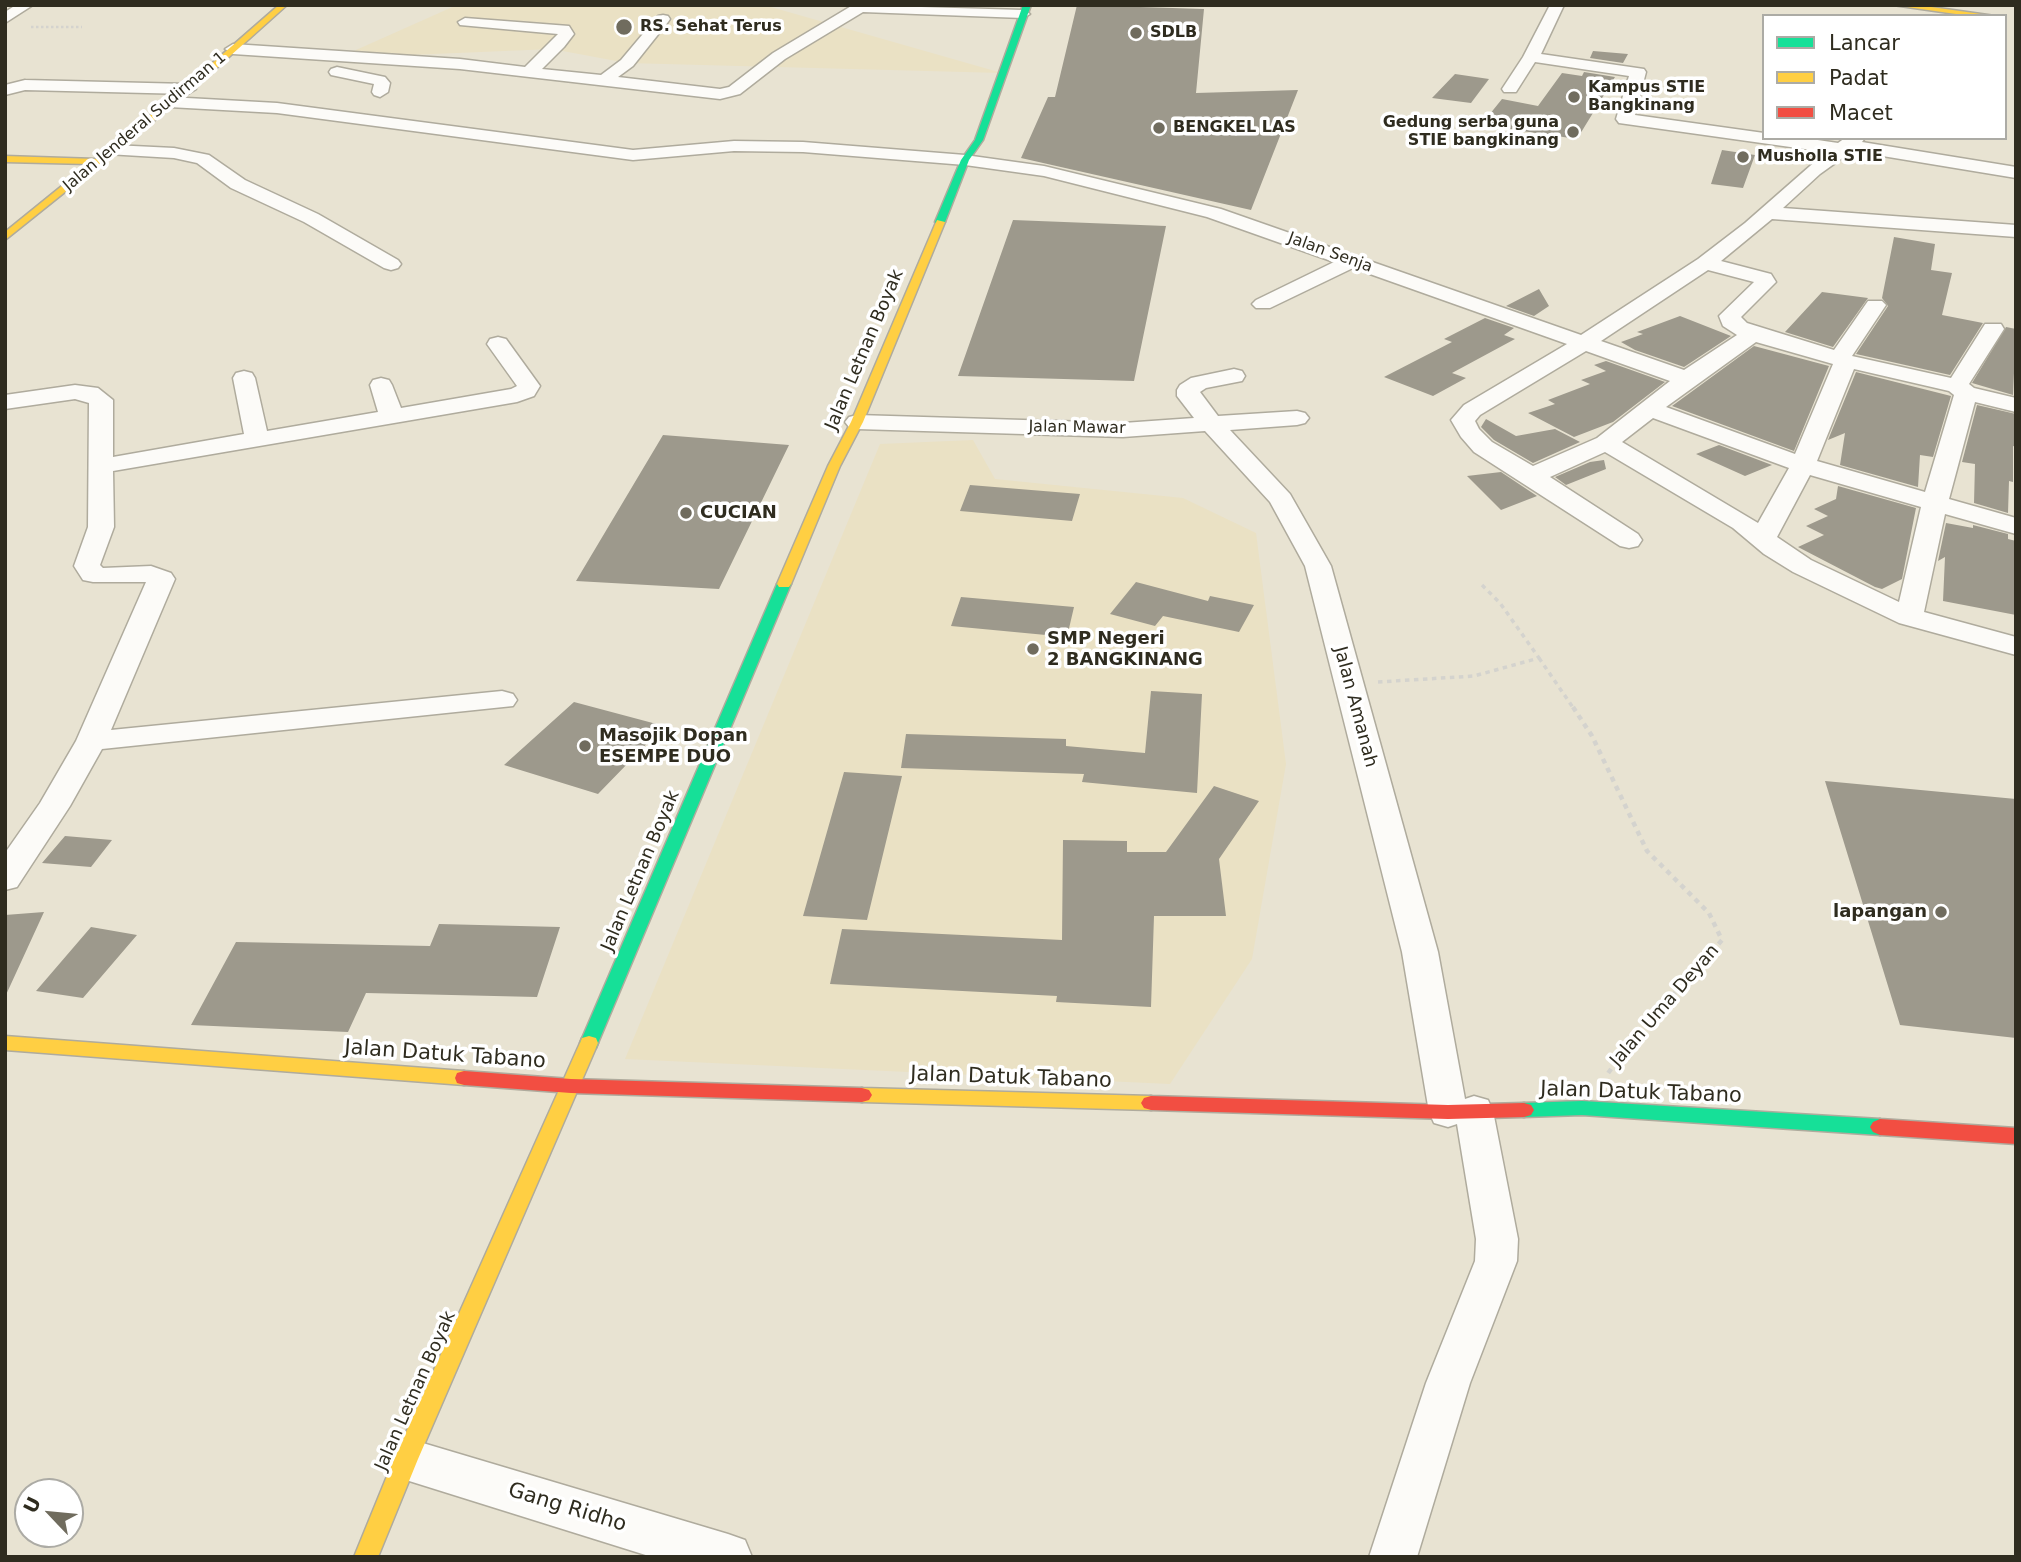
<!DOCTYPE html>
<style>
body{margin:0}
#map{position:relative;width:2021px;height:1562px;overflow:hidden;background:#e8e3d2;font-family:"DejaVu Sans",sans-serif}
canvas{display:block}
.frame{position:absolute;inset:0;border:7px solid #2f2c1f;pointer-events:none}
.legend{position:absolute;left:1762px;top:14px;width:245px;height:126px;box-sizing:border-box;background:#fff;border:2px solid #acaba5;margin:0;padding:9px 12px;list-style:none;font-size:21px;color:#2f2c1f}
.legend li{display:flex;align-items:center;gap:14px;height:35px}
.legend b{width:35px;border:2px solid #acaba5}
.north{position:absolute;left:14px;top:1478px;width:70px;height:70px;box-sizing:border-box;background:#fff;border:2px solid #acaba5;border-radius:50%;rotate:296deg;font-size:19px;font-weight:700;line-height:28px;text-align:center;color:#2f2c1f}
.north::after{content:'';display:block;margin:auto;width:24px;height:32px;background:#706c5e;clip-path:polygon(50% 0,100% 100%,50% 72%,0 100%)}
</style>
<div id="map">
<canvas width="2021" height="1562"></canvas>
<div class="frame"></div>
<ul class="legend">
<li><b style="height:9px;background:#16e098"></b>Lancar</li>
<li><b style="height:9px;background:#ffcf43"></b>Padat</li>
<li><b style="height:9px;background:#f24e42"></b>Macet</li>
</ul>
<div class="north">U</div>
</div>
<script>
const ctx = document.querySelector('canvas').getContext('2d');
ctx.lineJoin = 'round';
function fillPath(path, color) { ctx.fillStyle = color; ctx.fill(path, 'evenodd'); }
const poly = rows => new Path2D(rows.map(r => 'M' + r).join(''));
function stroke(path, color, width, dash) { ctx.strokeStyle = color; ctx.lineWidth = width; ctx.lineCap = dash ? 'butt' : 'round'; ctx.setLineDash(dash || []); ctx.stroke(path); }
function drawText(font, color, halo, rows, align = 'center') {
  ctx.font = font + ' "DejaVu Sans",sans-serif'; ctx.lineWidth = 7; ctx.setLineDash([]); ctx.textBaseline = 'middle'; ctx.strokeStyle = halo; ctx.fillStyle = color; for (const [text, x, y, turn = 0] of rows) {
    ctx.save(); ctx.translate(x, y); ctx.rotate((+turn || 0) * Math.PI / 180); ctx.textAlign = isNaN(turn) ? turn : align; if (halo) ctx.strokeText(text, 0, 0); ctx.fillText(text, 0, 0); ctx.restore();
  }
}
fillPath(poly([
 [457,5,764,5,1002,73,627,63,552,49,338,58],
 [973,440,995,479,1183,498,1256,533,1286,764,1252,959,1170,1084,625,1059,880,444]
]), '#eae1c4');
fillPath(poly([
 [1077,5,1204,9,1196,93,1298,90,1251,210,1021,158,1048,97,1055,97],
 [1593,51,1628,54,1623,63,1590,58],
 [1584,72,1615,77,1577,139,1481,125,1502,99,1538,106,1562,73,1582,76],
 [1455,74,1489,79,1471,103,1432,98],
 [1722,150,1755,155,1743,188,1711,184],
 [1013,220,1166,226,1134,381,958,376],
 [1894,237,1935,244,1931,270,1952,273,1942,315,1983,323,1950,375,1856,354,1888,306,1882,298],
 [1539,289,1549,306,1534,316,1506,306],
 [1822,292,1868,298,1833,347,1785,332],
 [1680,316,1731,336,1684,367,1635,350,1621,342,1643,334,1637,332],
 [1485,318,1514,328,1504,335,1515,339,1452,373,1466,378,1433,396,1384,377,1452,342,1444,339],
 [2006,327,2016,329,2013,395,1972,383],
 [1754,346,1829,366,1794,451,1672,406],
 [1606,361,1665,382,1613,422,1574,437,1528,413,1555,404,1548,400,1590,384,1581,380,1606,371,1594,365],
 [1856,372,1951,396,1933,457,1920,455,1918,487,1840,465,1845,433,1828,440],
 [1977,405,2016,414,2016,447,2013,446,2013,482,2009,481,2008,513,1974,503,1975,464,1962,462],
 [1486,419,1516,436,1555,429,1580,442,1533,463,1494,440,1481,427],
 [663,435,789,445,719,589,576,581],
 [1719,445,1772,465,1745,476,1696,454],
 [1604,460,1606,469,1566,485,1555,477,1590,462],
 [1501,472,1537,496,1501,510,1467,476],
 [970,485,1080,494,1072,521,960,511],
 [1838,486,1916,508,1902,579,1882,589,1875,587,1798,547,1824,535,1806,526,1828,516,1814,509,1836,499],
 [1946,523,1973,528,1973,525,2008,534,2008,539,2016,541,2016,615,1943,601,1945,557,1938,561],
 [1136,582,1208,601,1210,596,1254,605,1239,632,1163,616,1155,626,1110,614],
 [961,597,1074,607,1067,637,951,626],
 [1151,691,1202,694,1197,793,1082,782,1084,774,901,768,906,734,1066,739,1066,746,1145,753],
 [574,702,664,726,598,794,504,765],
 [844,772,902,776,867,920,803,916],
 [1825,781,2016,799,2016,1038,1900,1025],
 [1214,786,1259,801,1219,859,1226,916,1154,916,1151,1007,1056,1002,1057,996,830,984,842,929,1062,940,1063,840,1127,841,1127,852,1166,852],
 [65,836,112,840,91,867,42,863],
 [44,912,5,997,5,915],
 [439,924,560,927,537,997,366,993,348,1032,191,1025,236,942,430,946],
 [91,927,137,935,83,998,36,991]
]), '#9d998c');
const street = poly([
 [16,5,33,5,5,23,5,12,16,5],
 [853,5,1023,10,1030,14,1023,18,863,12,785,59,740,94,720,99,460,69,233,54,225,49,233,44,460,59,525,67,558,34,460,25,458,22,465,18,569,26,574,34,564,47,542,69,601,75,621,60,658,16,663,15,668,16,670,19,668,22,633,66,618,77,720,89,729,87,773,53,853,5],
 [1550,5,1564,5,1541,54,1644,69,1646,72,1635,115,1764,133,1764,138,1804,138,1838,143,1845,138,1865,138,1862,142,2016,167,2016,178,1852,151,1820,174,1783,208,2016,225,2016,237,1772,219,1721,261,1771,274,1776,282,1741,317,1747,323,1834,350,1868,301,1882,301,1886,305,1852,356,1951,378,1985,324,2001,324,2004,329,1969,384,1974,388,2016,398,2016,412,1975,402,1949,499,2016,518,2016,534,1945,514,1924,612,2016,637,2016,655,1899,623,1793,572,1764,554,1733,528,1605,452,1550,477,1638,534,1642,540,1638,546,1629,548,1620,546,1474,452,1461,437,1451,420,1464,405,1567,344,1353,268,1270,308,1256,308,1252,304,1256,300,1334,262,1207,217,1044,176,965,165,803,152,734,151,633,160,277,113,169,107,161,102,169,97,277,103,633,150,734,141,803,142,965,155,1044,166,1221,209,1581,335,1698,259,1745,223,1826,152,1619,123,1616,119,1629,76,1535,62,1516,92,1504,92,1502,89,1523,57,1550,5],
 [1708,270,1754,282,1719,316,1723,326,1737,335,1684,370,1601,341,1708,270],
 [1756,342,1833,364,1795,454,1666,407,1756,342],
 [1586,351,1670,381,1597,438,1533,466,1492,442,1479,429,1475,421,1480,415,1586,351],
 [1854,369,1949,391,1954,395,1925,492,1817,461,1854,369],
 [1653,418,1789,468,1758,523,1622,442,1653,418],
 [1810,475,1921,507,1899,602,1811,560,1777,537,1810,475],
 [337,67,385,77,390,83,388,92,380,97,374,95,372,92,374,84,331,75,329,72,331,69,337,67],
 [25,80,188,84,196,89,188,94,25,90,5,95,5,85,25,80],
 [113,145,174,148,209,155,245,180,318,214,398,260,401,264,398,268,391,270,384,268,304,222,231,188,197,163,174,158,107,154,104,150,113,145],
 [498,337,506,339,540,386,534,396,517,402,113,471,114,527,100,565,103,568,151,566,171,573,175,579,111,730,502,691,513,694,517,700,513,706,102,749,70,806,17,887,5,890,5,853,40,803,76,741,146,582,93,582,83,580,74,566,88,527,89,403,75,399,5,409,5,395,75,385,98,388,113,400,113,457,244,434,233,378,236,373,244,371,252,373,255,378,267,431,378,412,370,385,373,380,381,378,389,380,392,385,401,408,511,389,517,386,487,344,490,339,498,337],
 [1234,369,1242,371,1245,376,1242,381,1206,388,1200,392,1218,416,1297,411,1305,413,1309,418,1305,423,1297,425,1230,430,1290,494,1331,566,1438,952,1465,1099,1474,1096,1488,1100,1493,1111,1518,1239,1517,1261,1470,1383,1417,1557,1369,1557,1426,1383,1475,1261,1476,1239,1457,1124,1448,1127,1434,1123,1429,1112,1402,952,1305,566,1270,502,1205,431,1123,437,857,429,849,427,845,422,849,417,857,415,1123,423,1194,418,1177,396,1177,390,1180,385,1191,378,1234,369],
 [406,1438,728,1534,745,1540,752,1557,652,1557,406,1480,390,1474,383,1459,390,1444,406,1438]
]);
const fast = poly([
 [1023,5,1031,5,983,140,969,160,945,222,937,224,935,222,961,160,975,140,1023,5],
 [784,580,791,584,598,1043,596,1048,589,1050,582,1048,580,1043,777,584,784,580],
 [1582,1101,1880,1119,1887,1122,1890,1127,1887,1132,1880,1135,1582,1115,1524,1117,1517,1115,1514,1110,1517,1105,1524,1103,1582,1101]
]);
const slow = poly([
 [279,5,287,5,191,91,5,240,5,232,89,164,5,162,5,156,96,159,185,87,279,5],
 [1893,5,1917,5,1995,16,1970,16,1893,5],
 [937,220,945,222,863,422,840,466,791,584,789,587,779,587,777,584,828,466,851,422,937,220],
 [5,1036,464,1071,471,1073,473,1078,471,1083,464,1085,5,1050,5,1036],
 [589,1036,596,1038,598,1043,418,1459,378,1557,354,1557,394,1459,580,1043,582,1038,589,1036],
 [862,1088,1151,1096,1158,1098,1161,1103,1158,1108,1151,1110,862,1102,855,1100,852,1095,855,1090,862,1088]
]);
const jam = poly([
 [464,1071,571,1079,862,1088,869,1090,872,1095,869,1100,862,1102,571,1093,464,1085,457,1083,455,1078,457,1073,464,1071],
 [1151,1096,1448,1105,1524,1103,1531,1105,1534,1110,1531,1115,1524,1117,1448,1119,1151,1110,1144,1108,1141,1103,1144,1098,1151,1096],
 [1880,1119,2016,1128,2016,1144,1880,1135,1873,1132,1870,1127,1873,1122,1880,1119]
]);
stroke(street, '#afab9d', 3);
stroke(fast, '#afab9d', 3);
stroke(slow, '#afab9d', 3);
stroke(jam, '#afab9d', 3);
stroke(poly([
 [31,27,82,27]
]), '#d4d3ce', 2.5, [2.5, 2.5]);
stroke(poly([
 [1539,658,1574,709],
 [1378,682,1474,676,1539,658,1500,603,1480,583]
]), '#d4d3ce', 3.5, [4.5, 4.5]);
stroke(poly([
 [1573,707,1592,736,1647,851,1709,913,1722,940,1631,1042,1606,1076]
]), '#d4d3ce', 4.5, [5, 5]);
fillPath(street, '#fcfbf8');
fillPath(fast, '#16e098');
fillPath(slow, '#ffcf43');
fillPath(jam, '#f24e42');
for (const [x, y, r, color] of [
 [624,27,9,"#706c5e"],
 [1136,33,7,"#706c5e"],
 [1574,97,7,"#706c5e"],
 [1159,128,7,"#706c5e"],
 [1573,132,7,"#706c5e"],
 [1743,157,7,"#706c5e"],
 [686,513,7,"#706c5e"],
 [1033,649,7,"#706c5e"],
 [585,746,7,"#706c5e"],
 [1941,912,7,"#706c5e"]
]) { const dot = new Path2D(); dot.arc(x, y, r, 0, 2 * Math.PI); ctx.fillStyle = color; ctx.fill(dot); stroke(dot, '#fff', 2.5); }
drawText('bold 16px', '#2f2c1f', '#fff', [
 ["RS. Sehat Terus",640,27],
 ["SDLB",1150,33],
 ["Kampus STIE",1588,88],
 ["Bangkinang",1588,106],
 ["Gedung serba guna",1559,123,"right"],
 ["STIE bangkinang",1559,141,"right"],
 ["BENGKEL LAS",1173,128],
 ["Musholla STIE",1757,157]
], 'left');
drawText('16px', '#2f2c1f', '#fff', [
 ["Jalan Jenderal Sudirman 1",145,122,-40],
 ["Jalan Senja",1330,253,20],
 ["Jalan Mawar",1077,428,1]
]);
drawText('18px', '#2f2c1f', '#fff', [
 ["Jalan Letnan Boyak",865,350,-67],
 ["Jalan Amanah",1355,707,75],
 ["Jalan Letnan Boyak",641,871,-67],
 ["Jalan Uma Deyan",1665,1006,-49],
 ["Jalan Letnan Boyak",416,1391,-66]
]);
drawText('bold 18px', '#2f2c1f', '#fff', [
 ["CUCIAN",700,513],
 ["SMP Negeri",1047,639],
 ["2 BANGKINANG",1047,660],
 ["Masojik Dopan",599,736],
 ["ESEMPE DUO",599,757],
 ["lapangan",1927,912,"right"]
], 'left');
drawText('21px', '#2f2c1f', '#fff', [
 ["Jalan Datuk Tabano",445,1055,4],
 ["Jalan Datuk Tabano",1011,1078,2],
 ["Jalan Datuk Tabano",1641,1093,2],
 ["Gang Ridho",567,1508,17]
]);
</script>
